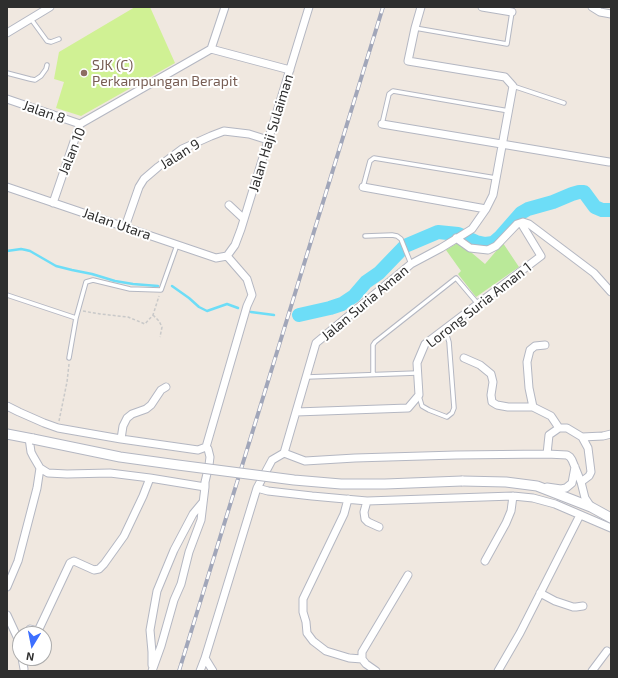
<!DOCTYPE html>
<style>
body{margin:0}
#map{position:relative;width:618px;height:678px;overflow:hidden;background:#f0e8e0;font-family:"Exo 2",sans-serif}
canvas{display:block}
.frame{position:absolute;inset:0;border:8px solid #2e2e2e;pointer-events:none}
.north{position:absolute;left:12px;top:626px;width:40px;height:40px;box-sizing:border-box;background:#fff;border:1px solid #ababab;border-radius:50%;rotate:190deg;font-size:11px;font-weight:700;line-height:16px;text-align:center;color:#2e2e2e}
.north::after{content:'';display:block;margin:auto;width:14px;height:18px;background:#3d6fff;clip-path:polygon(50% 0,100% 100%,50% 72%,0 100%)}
</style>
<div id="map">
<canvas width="618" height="678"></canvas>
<div class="frame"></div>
<div class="north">N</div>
</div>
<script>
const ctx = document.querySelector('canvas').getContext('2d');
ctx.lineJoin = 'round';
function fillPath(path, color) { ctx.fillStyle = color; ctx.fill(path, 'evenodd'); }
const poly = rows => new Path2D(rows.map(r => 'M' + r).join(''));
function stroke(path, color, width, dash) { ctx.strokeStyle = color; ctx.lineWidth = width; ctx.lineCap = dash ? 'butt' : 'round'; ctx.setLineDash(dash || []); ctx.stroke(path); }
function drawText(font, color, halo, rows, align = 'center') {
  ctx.font = font + ' "Exo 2",sans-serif'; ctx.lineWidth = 4; ctx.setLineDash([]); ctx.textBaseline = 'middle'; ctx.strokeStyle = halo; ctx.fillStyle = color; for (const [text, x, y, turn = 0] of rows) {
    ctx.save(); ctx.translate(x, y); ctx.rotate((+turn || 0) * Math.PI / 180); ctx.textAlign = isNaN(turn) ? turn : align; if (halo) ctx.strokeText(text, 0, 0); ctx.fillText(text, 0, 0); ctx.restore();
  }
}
fillPath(poly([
 [459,242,485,264,503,243,519,267,476,297,458,274,461,271,446,250]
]), '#bae999');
fillPath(poly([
 [135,7,150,7,175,63,81,116,56,108,64,82,54,79,59,52]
]), '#d0f194');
stroke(poly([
 [7,251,21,249,26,250,30,251,56,266,72,270,92,274,115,281,133,284,158,286],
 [172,286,189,298,199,307,207,311,227,304,238,308],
 [251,312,274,315]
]), '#6dddf7', 2.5);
stroke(poly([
 [299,315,330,308,342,304,354,296,366,282,379,273,405,246,438,232,458,234,476,242,485,244,493,243,500,237,521,213,528,209,553,202,572,194,579,192,584,192,595,207,602,210,611,210]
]), '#6dddf7', 14);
const service = poly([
 [31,19,47,41,51,42,59,39],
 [415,28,507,44,512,12],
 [7,73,30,79,35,80,41,76,46,69,47,65],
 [513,86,564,103],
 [382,124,389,94,393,91,509,111],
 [363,187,370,161,374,158,496,178],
 [365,236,392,235,397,236,401,239,411,264],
 [7,295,76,318,86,282,93,280,130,289,161,290,177,245],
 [69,358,76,318],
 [373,374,373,345,375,342,456,278,478,304],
 [307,377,417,373],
 [419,396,422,406,429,410,447,417,452,413,454,408,449,342,445,329]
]);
const minor = poly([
 [482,7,512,12],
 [592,7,600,12,611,14],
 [7,33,50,7],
 [211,49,290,70],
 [7,99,80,124],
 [382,124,609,162],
 [7,187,216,258,227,256],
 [363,187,486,209],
 [53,203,80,124,211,49,225,7],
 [229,205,244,219],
 [125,227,139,187,144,179,158,167,182,149,211,136,224,131,249,134,268,140],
 [456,238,470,248,488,250,496,246,517,224,523,222,529,224,594,273,611,292],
 [227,256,235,245,241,229,309,7],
 [464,358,480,365,491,374,493,382,491,395,492,402,497,405,508,407,533,407,551,416,559,428],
 [7,406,19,412,44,423,58,428,121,439,198,450,206,447],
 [533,407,529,388,527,362,530,350,535,346,545,345],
 [296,412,408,408,419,395,417,363,425,344,541,256,521,223],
 [582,437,603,436,611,434],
 [29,438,31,452,33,456,40,468,48,473,67,474,110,473,150,478,205,487],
 [121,439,123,426,127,418,132,414,146,409,151,405,161,390,166,387],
 [284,453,316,343,411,264,441,248,472,229,486,209,493,195,513,86,505,77,408,61,415,28,421,7],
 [284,453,305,461,355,458,456,455,547,454,567,455,570,457,572,460,581,482,585,498,591,507],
 [547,454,549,435,559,428,567,428,582,437,588,448,591,472,589,476,581,482],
 [547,487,561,489,566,488,572,483,575,467],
 [257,488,268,491,312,496,367,501,513,496,533,498,555,504,611,528],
 [348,499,344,514,303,599,303,612,306,622,307,633,313,641,326,651,349,658,362,659],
 [367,501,364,512,365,519,368,522,379,527],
 [485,561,506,523,511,511,513,496],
 [7,587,18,561,37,488,40,468],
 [540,593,555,601,573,607,576,607,583,606],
 [7,615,19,641,20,646],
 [26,634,30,629,38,631,70,563,74,561,94,570,99,569,104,564,124,536,143,496,150,478],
 [22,658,24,669],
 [152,665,152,652,150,630,157,591,174,550,193,514,203,502],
 [152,671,161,646,174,600,181,584,189,552,201,520,205,487,205,482,209,465,210,457,208,449,206,447,247,306,252,295,247,279,227,256],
 [200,671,205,658],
 [213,671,205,658,257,488,272,460,284,453],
 [376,671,366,664,362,659,362,652,408,575],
 [498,671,520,633,580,515],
 [592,671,607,651]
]);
const tertiary = poly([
 [7,434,33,439],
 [462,481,506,482,537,486,591,507,611,518]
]);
stroke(service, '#b4b7c2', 5.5);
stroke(minor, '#b4b7c2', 9);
stroke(tertiary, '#b4b7c2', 11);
stroke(poly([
 [83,311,100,314,128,317,145,324,153,315,159,296],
 [153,315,159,321,162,327,160,337],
 [59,421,67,382,69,364]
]), '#c9c9c9', 1.5, [3, 2]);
stroke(service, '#fff', 3.5);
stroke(minor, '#fff', 7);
stroke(tertiary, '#fff', 9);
const rail = poly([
 [179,671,383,7]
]);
stroke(rail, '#a1a6b9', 4);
stroke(rail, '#fff', 2.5, [8]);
const tertiaryBridge = poly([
 [33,439,120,457,178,465,294,480,341,484,385,484,462,481]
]);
stroke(tertiaryBridge, '#b4b7c2', 11, []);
stroke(tertiaryBridge, '#fff', 9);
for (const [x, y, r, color] of [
 [84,73,4,"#8d6e63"]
]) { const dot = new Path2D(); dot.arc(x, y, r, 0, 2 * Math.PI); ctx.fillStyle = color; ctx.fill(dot); stroke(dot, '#fff', 1.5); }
drawText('14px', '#785e54', '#fff', [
 ["SJK (C)",92,65],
 ["Perkampungan Berapit",92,81]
], 'left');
drawText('14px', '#2e2e2e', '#fff', [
 ["Jalan 8",44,112,19],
 ["Jalan Haji Sulaiman",271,133,-73],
 ["Jalan 10",72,151,-68],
 ["Jalan 9",180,154,-32],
 ["Jalan Utara",117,224,19],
 ["Jalan Suria Aman",365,303,-40],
 ["Lorong Suria Aman 1",479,305,-38]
]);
</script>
